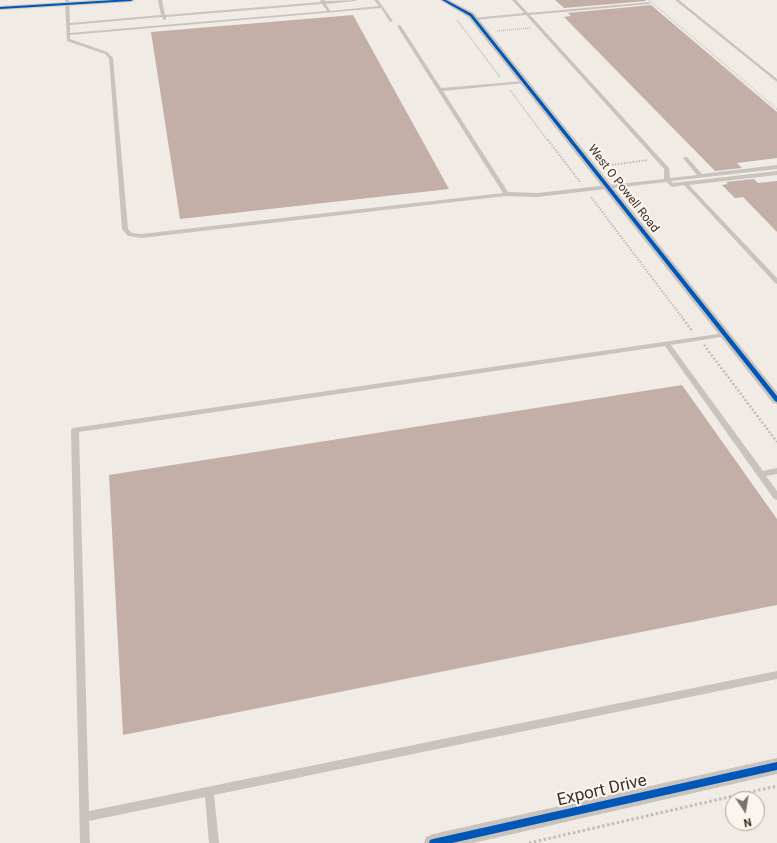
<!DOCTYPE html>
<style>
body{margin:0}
#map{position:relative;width:777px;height:843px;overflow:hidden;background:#f0ebe5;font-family:Roboto,sans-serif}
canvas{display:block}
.north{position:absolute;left:725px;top:791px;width:40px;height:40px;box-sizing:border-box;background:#fbf5ee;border:1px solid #aea6a0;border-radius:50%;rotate:168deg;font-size:11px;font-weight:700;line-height:16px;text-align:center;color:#3b302b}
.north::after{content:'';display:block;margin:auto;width:14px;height:18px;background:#7a716c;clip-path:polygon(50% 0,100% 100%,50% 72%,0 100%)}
</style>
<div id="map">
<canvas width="777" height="843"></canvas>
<div class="north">N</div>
</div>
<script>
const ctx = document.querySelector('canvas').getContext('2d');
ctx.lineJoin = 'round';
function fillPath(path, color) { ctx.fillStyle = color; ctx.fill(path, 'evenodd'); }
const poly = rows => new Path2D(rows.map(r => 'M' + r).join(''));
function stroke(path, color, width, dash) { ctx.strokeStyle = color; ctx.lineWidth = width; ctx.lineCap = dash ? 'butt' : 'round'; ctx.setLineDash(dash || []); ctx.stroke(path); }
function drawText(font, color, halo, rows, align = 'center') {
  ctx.font = font + ' Roboto,sans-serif'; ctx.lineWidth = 4; ctx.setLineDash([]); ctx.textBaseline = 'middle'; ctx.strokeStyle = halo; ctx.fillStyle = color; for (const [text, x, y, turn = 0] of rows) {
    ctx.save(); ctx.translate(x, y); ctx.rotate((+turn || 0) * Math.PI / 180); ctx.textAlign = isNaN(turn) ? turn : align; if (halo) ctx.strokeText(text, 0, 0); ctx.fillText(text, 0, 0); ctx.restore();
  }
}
fillPath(poly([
 [555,0,645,0,646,1,564,8],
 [651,5,777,112,777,158,737,163,742,168,715,171,564,17,571,16,568,13],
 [353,15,449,189,180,219,151,32],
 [754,179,758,183,777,181,777,232,743,197,735,198,722,185,728,184,726,182],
 [682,385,777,519,777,605,123,735,109,475]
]), '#c3afa7');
stroke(poly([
 [457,20,500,77],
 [497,31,530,28],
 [510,90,548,141]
]), '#c2bbb6', 1.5, [1, 1]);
stroke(poly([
 [548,140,580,182],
 [603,166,648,160],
 [591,197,684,320]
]), '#c2bbb6', 2, [1.5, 1.5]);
stroke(poly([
 [683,319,693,332],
 [704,345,777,442]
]), '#c2bbb6', 2.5, [2, 2]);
stroke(poly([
 [529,843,777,786]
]), '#c2bbb6', 3, [2.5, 2.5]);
fillPath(poly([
 [65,0,69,0,70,23,161,15,158,0,162,0,165,15,321,2,320,0,324,0,325,1,357,0,355,1,326,4,330,11,379,6,374,0,378,0,393,21,390,22,381,8,70,35,70,39,107,52,113,58,128,229,132,233,141,234,503,193,397,26,399,25,401,26,441,88,524,81,526,82,524,83,443,91,508,192,537,193,664,179,664,169,526,15,474,20,472,19,474,18,524,13,512,0,516,0,528,13,650,2,651,3,649,4,530,15,669,168,670,178,697,175,683,158,685,157,687,157,702,174,777,165,777,169,671,181,673,183,777,171,777,175,689,185,777,278,777,284,775,283,684,185,672,187,666,182,537,197,506,196,141,238,128,236,122,229,109,58,105,54,67,41,65,0],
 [322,4,327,11,70,33,70,25,162,17,164,20,166,19,166,17,322,4],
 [675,0,679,0,777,79,777,82,675,0],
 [725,333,727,334,728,335,727,336,671,345,763,471,777,468,777,474,766,476,777,491,777,500,774,499,665,346,79,432,89,811,777,671,777,679,214,795,219,843,209,843,205,797,89,821,90,843,80,843,71,430,73,428,725,333]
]), '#c9c3be');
fillPath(poly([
 [96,0,135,0,131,2,0,10,0,6,96,0],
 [440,0,449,0,474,13,777,392,777,404,773,403,468,17,440,0],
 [777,758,777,774,473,843,424,843,426,837,433,834,777,758]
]), '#c9c3be');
stroke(poly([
 [649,0,777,109]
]), '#b1aca8', 2, [0.5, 2]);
fillPath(poly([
 [115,0,133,0,131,1,0,9,0,7,115,0],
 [442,0,446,0,472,14,777,396,777,402,775,401,470,16,442,0],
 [777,762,777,770,452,843,429,843,430,840,433,839,777,762]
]), '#0057b8');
drawText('12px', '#3b302b', '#fbf5ee', [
 ["West O Powell Road",623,189,52]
]);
drawText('17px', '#3b302b', '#fbf5ee', [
 ["Export Drive",602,791,-13]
]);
</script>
